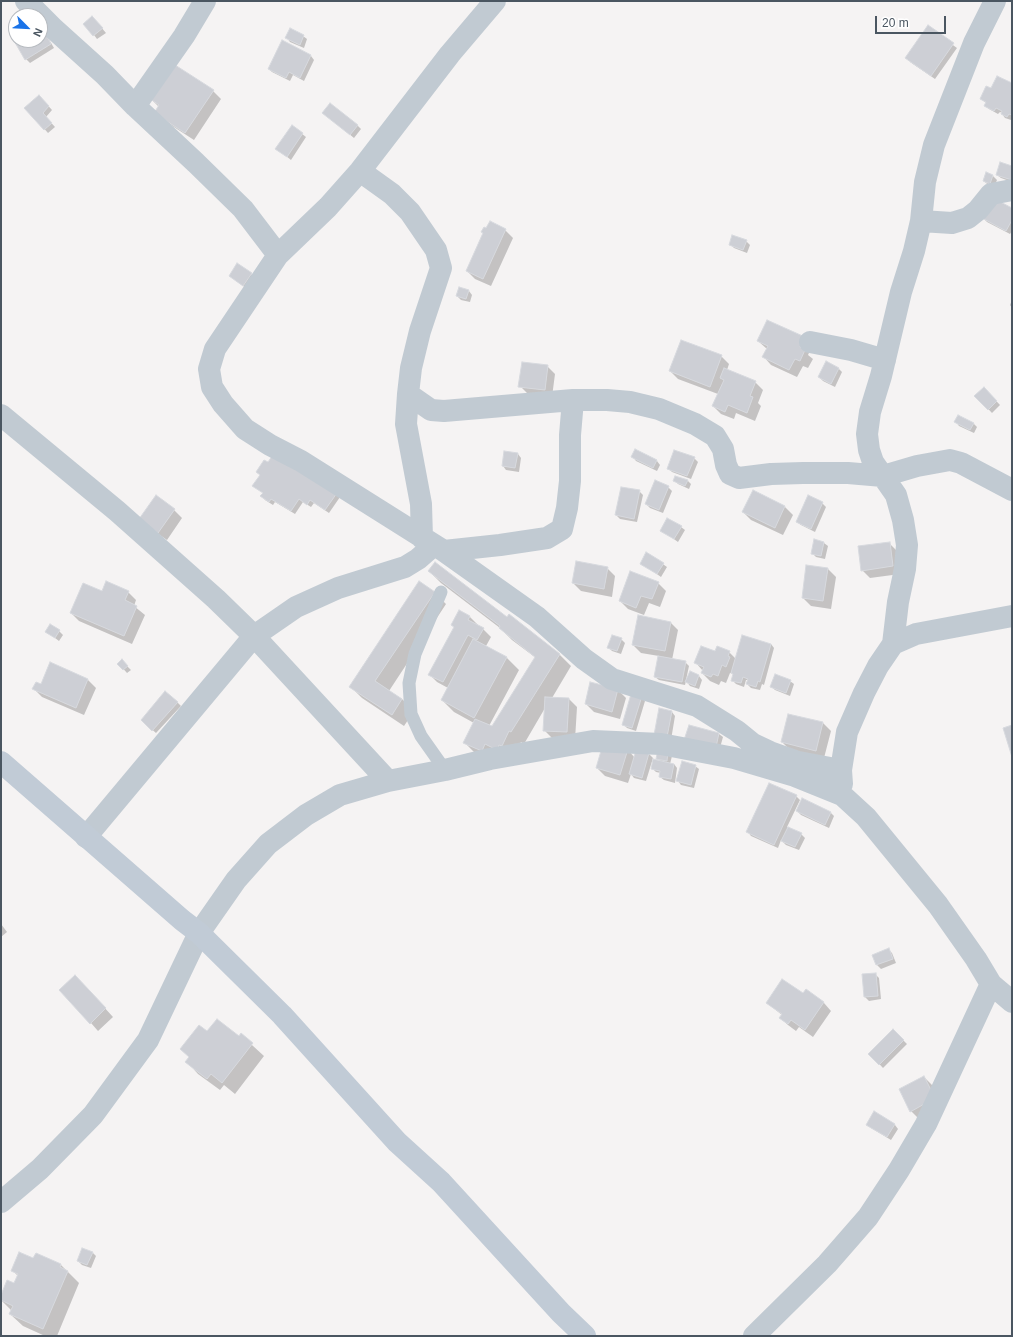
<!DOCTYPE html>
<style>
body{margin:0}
#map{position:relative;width:1013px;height:1337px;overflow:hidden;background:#f5f3f3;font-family:Arial,sans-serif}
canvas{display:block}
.frame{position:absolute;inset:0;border:2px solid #4a5661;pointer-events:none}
.north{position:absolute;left:8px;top:8px;width:40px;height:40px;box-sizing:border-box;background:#fff;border:1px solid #b7bbc0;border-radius:50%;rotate:114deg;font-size:11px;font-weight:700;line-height:16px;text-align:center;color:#4a5661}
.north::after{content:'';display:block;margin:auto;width:14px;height:18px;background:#1a73e8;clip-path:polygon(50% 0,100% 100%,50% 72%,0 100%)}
.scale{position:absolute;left:875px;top:16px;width:71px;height:18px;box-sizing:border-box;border:2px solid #4a5661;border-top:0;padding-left:5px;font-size:12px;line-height:14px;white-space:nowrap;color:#4a5661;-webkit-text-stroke:3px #fff;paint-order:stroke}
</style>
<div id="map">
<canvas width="1013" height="1337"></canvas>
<div class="frame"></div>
<div class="north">N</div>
<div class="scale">20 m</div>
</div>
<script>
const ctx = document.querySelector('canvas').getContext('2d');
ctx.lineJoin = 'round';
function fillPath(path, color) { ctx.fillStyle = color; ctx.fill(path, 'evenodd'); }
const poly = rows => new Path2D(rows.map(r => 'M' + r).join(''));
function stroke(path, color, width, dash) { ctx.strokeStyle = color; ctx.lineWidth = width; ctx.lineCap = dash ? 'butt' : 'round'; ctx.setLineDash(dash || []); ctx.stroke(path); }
fillPath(poly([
 [96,21,106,33,97,39,94,35],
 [928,27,957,48,935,79,910,62],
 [40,34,47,36,54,48,30,63,26,59,14,39,16,38,16,40,40,40],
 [303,36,307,39,304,48,290,42,287,38],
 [282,42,311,56,314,60,304,81,293,75,290,81,272,72,269,69],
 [1012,84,1012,119,1011,120,1005,118,1002,114,1002,113,1000,112,998,114,989,109,985,106,986,103,981,99,991,90],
 [213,91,221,99,194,140,163,120,159,107,150,98],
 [43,100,52,110,46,117,55,127,48,133,26,108],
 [327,116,357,125,361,129,354,138],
 [292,126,306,137,291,160,277,149],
 [1012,167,1012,182,1001,178,997,175],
 [987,174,993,176,997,180,994,187,988,185,984,181],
 [1012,209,1012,231,1010,234,987,222,983,218],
 [505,230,513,238,491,286,475,279,467,271],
 [746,241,750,245,747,253,734,248,730,244],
 [251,274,255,278,247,289,230,276],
 [460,288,469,291,472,295,470,302,461,300,457,296],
 [1012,300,1012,308,1010,305],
 [758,341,812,346,808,355,813,359,808,368,803,366,797,377,771,365,764,357,767,349],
 [721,356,729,364,727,370,755,382,763,390,758,403,761,406,755,421,736,413,734,419,721,414,713,406,718,394,678,379,670,371],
 [547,366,555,374,552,397,528,394,520,386],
 [838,368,842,372,835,387,823,381,819,377],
 [984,388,1000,405,992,413,976,396],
 [956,422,973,423,977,427,974,433,959,426],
 [636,451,657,461,660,465,657,471,636,461,633,457],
 [518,454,521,458,519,472,506,470,503,466],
 [694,458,698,462,691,479,672,472,668,468],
 [674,480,688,481,691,484,689,489,678,484],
 [253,486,336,493,340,497,329,513,314,503,311,507,303,502,295,514,275,502,273,505,265,500,262,496,264,493],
 [668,487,672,491,663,513,650,508,646,504],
 [639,491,643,495,637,522,620,519,616,515],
 [753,491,785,507,793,515,783,535,751,520,743,512],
 [822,503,826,507,815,532,801,525,797,522],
 [174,510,182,518,167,540,148,527],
 [681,527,685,530,678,542,661,530],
 [824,543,828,546,825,559,816,557,812,553],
 [889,543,897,551,900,574,870,578,862,570],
 [647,553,667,567,661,577,641,563],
 [607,568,615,576,612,597,581,591,573,583],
 [828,569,836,577,831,609,811,606,803,598],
 [429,571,508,618,559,654,571,666,552,698,569,699,577,707,575,740,552,738,544,730,545,708,524,744,521,742,514,758,477,755,465,743,474,723,454,712,442,700,448,688,437,682,429,674,455,628,460,611,470,617,478,625,477,626,483,629,491,637,486,646,507,658,519,670,489,726,492,727,536,658,512,640,500,628,441,583],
 [658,583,666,591,660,607,649,603,644,615,628,609,620,601],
 [102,592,128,592,136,600,134,606,145,615,132,644,79,621,71,613],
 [434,592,446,604,389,691,402,699,414,711,404,726,362,698,350,686],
 [670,622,678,630,672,660,685,662,689,666,686,680,690,672,699,676,702,680,699,689,690,686,686,681,685,685,659,680,655,677,659,656,641,653,633,645],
 [59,631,63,635,59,641,47,632],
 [621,639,625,643,621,654,612,651,608,647],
 [771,644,774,648,764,685,762,684,760,690,751,688,747,684,748,680,746,680,744,687,736,684,732,680,734,674,730,673,726,683,721,681,719,685,710,681,702,673,703,671,696,663,716,652,729,652,736,659],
 [122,661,131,670,127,673,119,664],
 [51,664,88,680,96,688,84,715,42,697,34,689,41,685],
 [790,681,794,684,790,696,775,690,772,687],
 [618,690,626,698,620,719,594,712,586,704],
 [641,697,645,701,636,731,627,728,623,724],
 [177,702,181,706,156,733,146,724],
 [672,712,675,716,671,740,655,735],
 [823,723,831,731,824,758,790,750,782,742],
 [689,726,719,734,723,737,718,755],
 [628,750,635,758,649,754,653,758,646,781,634,778,631,774,628,783,605,776,597,768],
 [658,751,672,756,670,764,674,764,677,768,675,783,664,780,660,777,661,773,656,772,653,769,660,762,657,759],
 [695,766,699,769,694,788,681,785,678,781],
 [796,796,800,800,787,827,801,834,805,838,799,850,786,845,781,840,778,848,751,836,748,832],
 [797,811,830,812,834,816,829,828,801,815],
 [1,924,7,932,1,937],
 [889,950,892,953,896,963,881,969,877,965,874,956],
 [875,974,879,978,881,999,869,1001,865,997],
 [83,984,113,1017,98,1031,91,1023],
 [806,991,824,1003,831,1011,813,1037,799,1027,796,1031,788,1025,780,1018,782,1015,767,1003,803,995],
 [893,1030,907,1044,883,1068,870,1054],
 [207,1032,239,1037,241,1035,264,1056,235,1094,224,1085,220,1090,198,1074,187,1062],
 [924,1077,932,1085,942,1106,919,1119,911,1111],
 [874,1113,895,1125,898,1129,891,1140,871,1128,867,1124],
 [92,1252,96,1256,91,1268,82,1265,78,1261],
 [36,1254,61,1265,79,1283,57,1336,45,1336,23,1326,10,1314,12,1311,1,1300,1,1297,14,1284,18,1276,13,1271,34,1260]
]), '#0003');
const building = poly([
 [92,16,103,28,93,36,83,24,92,16],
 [928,25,954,43,931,76,905,58,928,25],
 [290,28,304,35,300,45,285,38,290,28],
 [44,31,51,44,25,60,13,39,16,37,16,40,40,40,40,33,44,31],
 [282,40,311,55,300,78,289,72,286,78,268,69,282,40],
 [172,63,214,90,185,133,154,113,159,105,149,98,172,63],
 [997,76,1012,83,1012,115,1009,114,1007,117,1001,114,1002,111,996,108,994,111,984,106,986,102,980,99,986,86,991,88,997,76],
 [39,95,49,106,43,113,52,123,44,130,24,108,39,95],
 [330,103,358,125,350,135,322,113,330,103],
 [292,125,303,133,287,157,275,149,292,125],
 [1000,162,1012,166,1012,180,996,175,1000,162],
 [986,172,993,175,990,184,983,181,986,172],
 [993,198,1012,208,1012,220,1006,231,982,218,993,198],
 [490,221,506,229,483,279,466,271,483,233,481,232,484,227,486,228,490,221],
 [732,235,747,240,743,250,729,245,732,235],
 [237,263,252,273,243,286,229,276,237,263],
 [459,287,469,290,466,299,456,296,459,287],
 [767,320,805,337,800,347,805,350,800,361,795,359,789,370,762,357,768,346,757,341,767,320],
 [681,340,722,355,710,387,669,371,681,340],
 [826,361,839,368,831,384,818,377,826,361],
 [522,362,548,365,545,390,518,387,522,362],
 [724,368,756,381,750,396,753,397,747,413,728,405,725,412,712,406,724,380,720,378,724,368],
 [984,387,997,401,988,410,974,396,984,387],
 [958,415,974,423,970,430,954,422,958,415],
 [635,449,657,460,653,468,631,457,635,449],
 [674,450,695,457,687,476,667,469,674,450],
 [504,451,518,453,515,468,502,466,504,451],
 [275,452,337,493,325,510,310,500,307,505,299,499,291,511,271,499,269,502,260,496,263,493,252,486,260,475,256,472,264,460,268,462,275,452],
 [675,476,688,480,685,486,673,481,675,476],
 [655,480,669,486,659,510,645,504,655,480],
 [621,487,640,490,634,519,615,515,621,487],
 [753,490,785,506,775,528,742,512,753,490],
 [156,495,175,509,158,533,139,519,156,495],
 [808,495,823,502,811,529,796,522,808,495],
 [667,518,682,526,674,539,660,531,667,518],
 [814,539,824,542,821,556,811,554,814,539],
 [890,542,893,566,861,571,858,546,890,542],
 [646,552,664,563,657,574,640,564,646,552],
 [576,561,608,567,604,589,572,583,576,561],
 [435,562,507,617,509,614,560,654,511,732,509,731,502,746,499,745,497,750,485,744,482,751,463,743,475,719,492,726,535,657,499,628,500,626,428,571,435,562],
 [806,565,828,568,823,601,802,598,806,565],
 [630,571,659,582,652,599,641,596,636,608,619,601,630,571],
 [106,581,129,591,125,600,137,606,124,636,70,613,83,583,102,591,106,581],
 [419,581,435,592,375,681,402,699,392,715,349,687,419,581],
 [459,610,470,616,468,620,484,628,477,640,468,635,443,682,428,675,454,627,451,625,459,610],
 [638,615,671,622,665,651,632,645,638,615],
 [50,624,60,630,55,638,45,632,50,624],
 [612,635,622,638,617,651,607,648,612,635],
 [742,635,771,644,760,682,758,681,756,687,746,684,748,679,743,677,741,683,731,681,733,674,731,673,742,635],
 [473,639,507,657,474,718,441,700,473,639],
 [701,646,715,651,717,646,730,651,728,656,730,657,726,667,722,665,718,676,713,674,711,677,701,673,704,667,694,663,701,646],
 [658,656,686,661,682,682,654,677,658,656],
 [122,659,128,666,123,670,117,664,122,659],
 [50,662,88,679,76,708,32,689,36,682,41,684,50,662],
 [690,671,699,675,695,686,685,682,690,671],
 [775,674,791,680,786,693,770,687,775,674],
 [590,682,618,689,612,712,585,704,590,682],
 [165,691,178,702,152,731,141,720,165,691],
 [631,694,642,696,632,728,622,725,631,694],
 [545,697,569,698,567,732,543,731,545,697],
 [659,708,672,711,667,737,654,735,659,708],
 [788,714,823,722,816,751,781,742,788,714],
 [689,725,719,733,715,752,683,743,689,725],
 [1012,725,1012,757,1003,728,1012,725],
 [603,744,628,749,620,775,596,768,603,744],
 [658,749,668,751,667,761,656,759,658,749],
 [636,750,649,753,642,778,629,774,636,750],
 [653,759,674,764,671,779,659,777,660,771,651,769,653,759],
 [682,761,696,765,691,785,676,781,682,761],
 [769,783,797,795,774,845,746,832,769,783],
 [802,798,831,812,825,825,796,811,802,798],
 [788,827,802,833,795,847,781,841,788,827],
 [889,948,893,959,876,965,872,955,889,948],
 [876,973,878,996,864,997,862,974,876,973],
 [75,975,106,1008,90,1024,59,990,75,975],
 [782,979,803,993,806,989,824,1002,805,1030,791,1020,788,1024,779,1018,782,1014,766,1003,782,979],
 [217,1019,239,1036,241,1033,253,1043,222,1083,211,1074,207,1079,185,1062,189,1057,180,1049,199,1025,207,1031,217,1019],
 [893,1029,904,1040,879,1065,868,1054,893,1029],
 [924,1076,935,1098,910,1112,899,1089,924,1076],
 [874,1111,895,1124,887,1137,866,1125,874,1111],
 [82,1248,93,1252,87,1265,77,1261,82,1248],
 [19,1252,33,1258,36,1253,61,1264,60,1267,68,1271,43,1329,9,1314,13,1306,1,1300,1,1295,7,1280,14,1283,18,1274,11,1271,19,1252]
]);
fillPath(building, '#cdcfd5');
stroke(building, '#d7d9de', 1);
stroke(poly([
 [441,592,415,654,409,683,411,714,421,736,445,770]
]), '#c1cad2', 13);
stroke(poly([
 [26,1,54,29,105,75,135,106,196,163,243,209,278,255],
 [495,1,450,54,360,171,328,207,278,255,215,349,209,369,212,387,223,404,245,429,270,445,301,461,444,551,537,617,584,659,612,679,697,706,737,731,753,744,770,752,798,762,841,770],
 [135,106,184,36,205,1],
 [360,171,392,194,410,212,436,250,441,268,420,331,411,368,408,394,406,424,421,504,422,538],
 [921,221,952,223,968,218,978,210,991,194,1012,190],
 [810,342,851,350,885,360],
 [408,394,431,410,444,411,573,400,607,400,630,402,659,409,695,424,715,436,723,449,726,465,730,474,739,478,771,474,803,473,848,473,883,476,917,466,950,460,961,463,1012,490],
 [1,415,117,511,216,599,254,636,388,781],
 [444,551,500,545,547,538,562,529,567,508,570,481,570,435,573,400],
 [893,644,898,602,905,569,907,545,903,520,896,495,873,462,869,450,867,434,870,412,881,376,901,292,914,251,921,221,925,182,934,145,974,43,995,1],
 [842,784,841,770,847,732,864,693,878,666,893,644,916,634,1012,616],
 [86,837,254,636,296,607,338,588,405,567,418,559,434,545],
 [1,1202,40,1169,93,1115,148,1040,199,933,236,880,268,844,306,815,340,795,388,781,445,770,490,759,593,741,661,744,734,758,795,776,842,795,866,817,938,905,976,959,991,984,1012,1002],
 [754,1336,827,1264,868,1217,899,1170,926,1124,991,984]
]), '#c1cad2', 22);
stroke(poly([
 [1,762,182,920,199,933,282,1015,397,1142,441,1182,561,1313,585,1336]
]), '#c1cbd6', 22);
</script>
